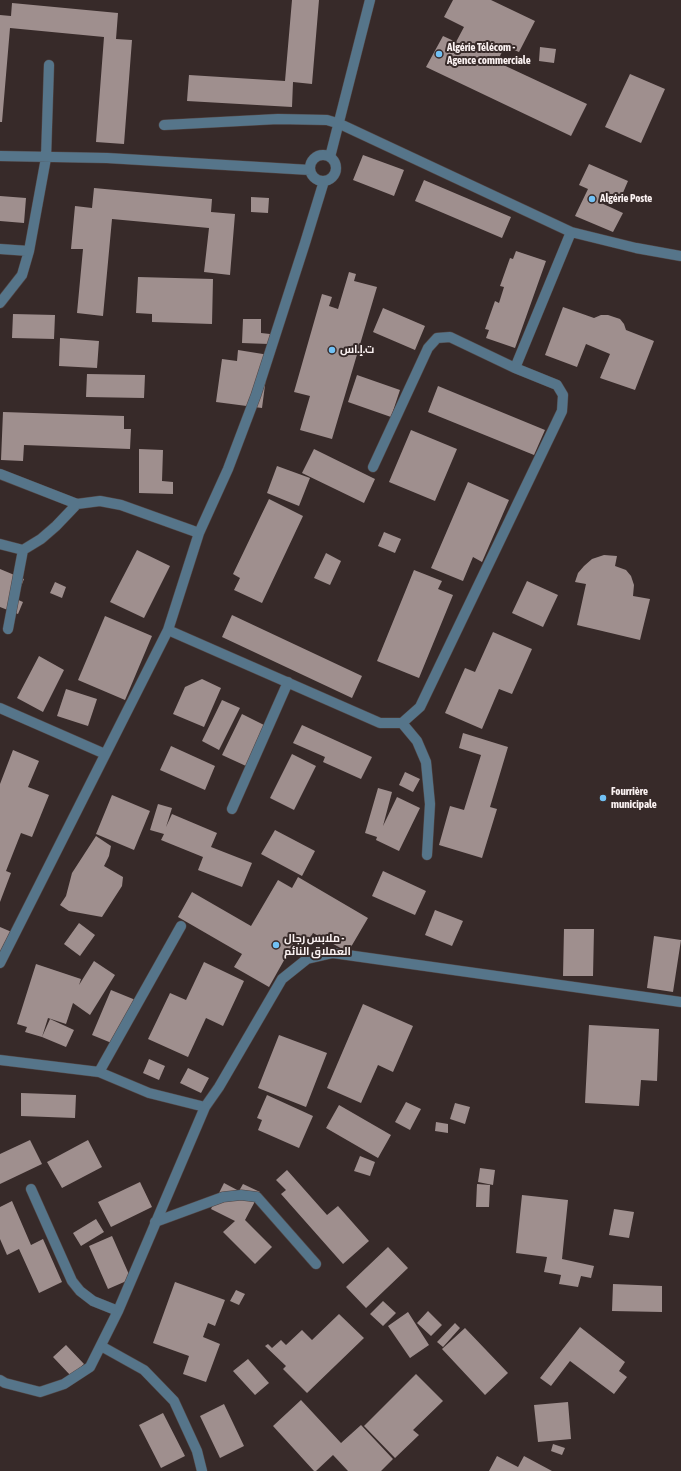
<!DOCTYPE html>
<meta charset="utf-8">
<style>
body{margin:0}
canvas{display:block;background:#372a29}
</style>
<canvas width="681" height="1471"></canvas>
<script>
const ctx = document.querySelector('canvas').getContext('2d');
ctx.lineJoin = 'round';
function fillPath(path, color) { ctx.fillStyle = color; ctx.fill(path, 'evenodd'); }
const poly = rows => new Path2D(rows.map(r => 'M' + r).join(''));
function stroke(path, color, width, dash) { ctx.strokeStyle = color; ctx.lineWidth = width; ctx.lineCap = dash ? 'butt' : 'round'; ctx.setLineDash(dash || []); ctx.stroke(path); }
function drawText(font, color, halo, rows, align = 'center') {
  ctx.font = font + ' "Asap Condensed",Cairo,sans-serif'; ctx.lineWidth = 4; ctx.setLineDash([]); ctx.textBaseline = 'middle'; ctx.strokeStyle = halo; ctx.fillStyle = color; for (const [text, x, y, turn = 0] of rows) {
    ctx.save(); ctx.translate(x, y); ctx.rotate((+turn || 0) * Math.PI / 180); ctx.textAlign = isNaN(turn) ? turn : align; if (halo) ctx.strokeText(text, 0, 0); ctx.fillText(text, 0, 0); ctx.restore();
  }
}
fillPath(poly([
 [292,0,319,0,312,84,293,82,292,107,187,101,189,75,285,81],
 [453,0,491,0,535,21,519,52,505,46,497,62,587,104,571,136,426,67,443,36,456,42,464,27,444,17],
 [12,3,118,13,116,39,132,40,124,144,96,142,104,37,10,28,2,122,0,122,0,15,11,16],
 [540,47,556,49,554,63,539,61],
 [630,74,665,89,641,143,605,127],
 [363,155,404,170,394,196,353,180],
 [589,164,628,181,619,202,603,195,599,202,623,213,613,232,575,216,588,189,579,185],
 [424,180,511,217,502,238,415,201],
 [94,188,212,199,211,212,235,214,230,275,204,272,209,228,112,219,103,316,77,313,83,249,71,249,75,206,92,208],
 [0,196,26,198,24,223,0,221],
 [251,197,269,198,268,213,251,212],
 [516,251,546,261,515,348,486,338,489,330,485,329,495,301,499,303,504,287,500,286,510,258,513,259],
 [349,272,356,274,354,281,377,287,332,439,300,430,310,396,294,392,322,294,332,297,329,306,338,309],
 [138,277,213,279,212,324,152,322,152,314,136,313],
 [563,307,594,318,601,315,608,315,620,319,624,324,626,330,654,341,635,390,600,378,610,354,586,344,577,367,545,355],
 [383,308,425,326,415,350,373,332],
 [13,314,55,315,54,339,12,338],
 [243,319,261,319,261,333,270,334,269,344,242,343],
 [60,338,99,341,97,368,59,366],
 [238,350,269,355,262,408,216,402,222,359,237,361],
 [87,374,145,375,144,398,86,397],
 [357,375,400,390,391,417,348,402],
 [438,386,545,430,534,455,428,412],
 [3,412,124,416,124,429,131,429,130,449,24,445,23,461,1,460],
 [411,430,457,449,435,501,389,482],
 [139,449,163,450,162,481,173,482,173,494,139,493],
 [314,449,375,479,364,503,302,473],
 [277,466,310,478,299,506,267,493],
 [468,482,509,500,482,562,473,557,463,581,431,568],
 [269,499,303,516,262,603,234,590,240,578,233,574],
 [384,532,401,539,395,553,378,546],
 [137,550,170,566,144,618,110,602],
 [326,553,341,561,330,585,314,578],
 [604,555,617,556,615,566,626,570,631,576,634,585,633,596,650,599,640,640,577,625,586,584,575,582,578,573,584,566,592,559],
 [0,569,24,579,16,599,23,602,18,614,0,607],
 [414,570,442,581,438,589,453,595,419,678,377,661],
 [527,581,558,595,543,627,512,613],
 [55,582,66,587,62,598,50,593],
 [232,615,362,676,352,698,222,637],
 [105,616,152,636,125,700,78,680],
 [493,632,532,649,512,694,499,689,482,729,445,713,465,668,475,672],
 [39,656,64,670,43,712,17,698],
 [202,679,221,688,204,727,173,714,185,687],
 [66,689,97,699,88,726,57,716],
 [222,700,240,708,219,750,202,741],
 [242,714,266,726,246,766,222,755],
 [302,725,372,757,361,779,323,762,325,757,293,743],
 [463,733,508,747,490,807,497,809,482,858,439,845,450,806,464,810,481,755,459,748],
 [171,746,215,766,205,790,160,770],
 [13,750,39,761,28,787,49,795,32,837,21,833,6,871,11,873,0,902,0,784],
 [292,754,316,766,294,810,270,798],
 [405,772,420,779,413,792,399,785],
 [378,788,392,792,383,826,397,797,420,808,399,851,376,840,377,837,365,833],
 [112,795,150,811,134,850,96,834],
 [158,804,172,808,166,827,172,814,217,833,211,847,252,863,242,887,198,870,203,857,161,840,164,834,150,830],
 [275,830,315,851,302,876,261,854],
 [96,836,111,846,109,856,104,866,123,877,122,886,102,917,69,911,60,905,66,896,72,873],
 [383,871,426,891,415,915,372,896],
 [298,877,368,918,348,952,313,933,306,945,296,939,269,987,234,967,242,954,178,917,192,892,251,926,278,880,292,888],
 [435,910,463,921,452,946,425,935],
 [79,923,95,935,80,956,64,944],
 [0,927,14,933,0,966],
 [564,929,594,929,593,976,563,976],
 [654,936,681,940,673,992,647,988],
 [94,961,115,975,90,1015,73,1003,66,1024,48,1018,42,1037,25,1032,27,1027,17,1024,36,964,81,979,79,985],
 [204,962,244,981,223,1026,206,1018,188,1057,148,1039,170,993,186,1000],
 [111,990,138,1001,119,1046,92,1035],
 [363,1004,413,1026,393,1072,378,1065,361,1103,327,1088],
 [50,1019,74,1030,66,1047,42,1037],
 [589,1025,659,1029,657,1081,641,1080,639,1106,585,1103],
 [279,1035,327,1053,306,1107,258,1088],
 [149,1059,165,1066,159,1080,143,1073],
 [188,1068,209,1078,201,1093,180,1083],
 [21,1093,76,1095,75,1118,21,1116],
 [267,1095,313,1116,299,1148,258,1130,262,1120,257,1118],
 [406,1102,421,1109,410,1130,395,1122],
 [455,1103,470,1107,465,1124,450,1119],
 [339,1105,391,1135,378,1158,326,1128],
 [436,1122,448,1124,448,1133,435,1131],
 [30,1140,42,1164,0,1184,0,1154],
 [88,1140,102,1167,62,1188,47,1162],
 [360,1156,375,1162,370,1176,354,1171],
 [480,1168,495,1170,493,1185,478,1182],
 [287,1170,327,1215,338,1206,369,1241,343,1264,281,1194,286,1190,276,1180],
 [140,1182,152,1207,111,1227,98,1202],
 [224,1183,239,1191,243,1184,260,1192,245,1220,272,1247,255,1264,223,1232,235,1221,211,1209],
 [477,1184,490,1185,489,1207,476,1207],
 [522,1195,568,1200,562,1259,594,1266,591,1278,581,1276,578,1287,559,1284,561,1275,544,1272,547,1257,516,1253],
 [12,1201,31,1245,43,1239,62,1282,39,1293,19,1249,7,1255,0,1239,0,1207],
 [614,1209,634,1212,629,1238,609,1235],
 [96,1219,104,1232,81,1246,73,1233],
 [112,1236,131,1279,108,1289,89,1246],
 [388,1247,408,1268,366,1308,346,1287],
 [175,1282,225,1300,215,1326,208,1323,203,1337,220,1344,206,1382,183,1374,189,1356,153,1343],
 [613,1284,662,1286,662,1312,612,1311],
 [236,1290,245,1294,239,1305,230,1301],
 [383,1301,396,1313,383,1326,370,1314],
 [428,1311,442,1325,431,1336,417,1323],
 [408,1312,429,1345,410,1358,388,1326],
 [339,1314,364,1338,307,1393,283,1369,286,1366,265,1346,268,1344,272,1348,281,1340,286,1345,302,1330,312,1340],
 [455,1323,460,1328,443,1347,437,1342],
 [580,1327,625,1362,619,1371,627,1377,614,1394,570,1361,551,1386,540,1378],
 [465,1328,508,1373,485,1395,442,1349],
 [66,1345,84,1364,71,1376,53,1357],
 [248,1359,269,1383,255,1395,233,1371],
 [416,1374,443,1401,413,1430,419,1435,395,1458,364,1426],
 [301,1400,341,1443,361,1425,393,1459,381,1471,348,1471,333,1455,316,1471,314,1471,273,1426],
 [568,1402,571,1439,538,1442,534,1405],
 [224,1404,244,1446,220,1458,200,1416],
 [163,1413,185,1456,161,1468,139,1425],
 [553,1444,565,1448,562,1455,551,1451],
 [497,1456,518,1467,524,1456,552,1471,489,1471]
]), '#9f8f8e');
const street = poly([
 [164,125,278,119,327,120,340,124,571,232,636,248,681,256],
 '310 168a13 13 0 1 1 26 0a13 13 0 1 1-26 0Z',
 [0,156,107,158,310,170],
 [330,157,370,0],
 [0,249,29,251],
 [0,303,22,275,29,251,46,158,49,65],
 [515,368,571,232],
 [0,474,77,504,100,501,121,505,199,533],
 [0,544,23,550,41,539,56,526,77,504],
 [8,629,23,550],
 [168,630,380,723,402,723,420,707,562,411,563,395,557,385,515,368,450,337,437,338,428,348,373,467],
 [0,708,105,754],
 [402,723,417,741,426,762,430,804,427,855],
 [232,809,288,682],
 [0,963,168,630,199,533,228,469,256,395,305,243,324,181],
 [0,1060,99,1072,149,1093,205,1107,219,1087,282,979,307,959,333,953,681,1002],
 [99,1072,181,926],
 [31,1189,72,1281,80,1291,93,1301,118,1311],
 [155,1222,223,1197,241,1195,257,1197,316,1264],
 [101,1346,144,1370,174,1401,197,1451,202,1471],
 [0,1380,5,1383,40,1392,64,1384,90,1367,118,1311,205,1107]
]);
stroke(street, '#524645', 11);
stroke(street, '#56758a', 10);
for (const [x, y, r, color] of [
 [439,54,4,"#71c1f5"],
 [592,199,4,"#71c1f5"],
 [332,350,4,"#71c1f5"],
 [603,798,4,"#71c1f5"],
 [276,945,4,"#71c1f5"]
]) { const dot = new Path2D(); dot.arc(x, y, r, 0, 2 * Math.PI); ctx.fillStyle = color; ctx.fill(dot); stroke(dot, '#372a29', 1.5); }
drawText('bold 11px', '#fbf2f2', '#372a29', [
 ["Algérie Télécom -",447,48],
 ["Agence commerciale",447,61],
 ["Algérie Poste",600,199],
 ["ت.إ.اس",340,350],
 ["Fourrière",611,792],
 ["municipale",611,805],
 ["ملابس رجال -",284,939],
 ["العملاق النائم",284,952]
], 'left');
</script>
